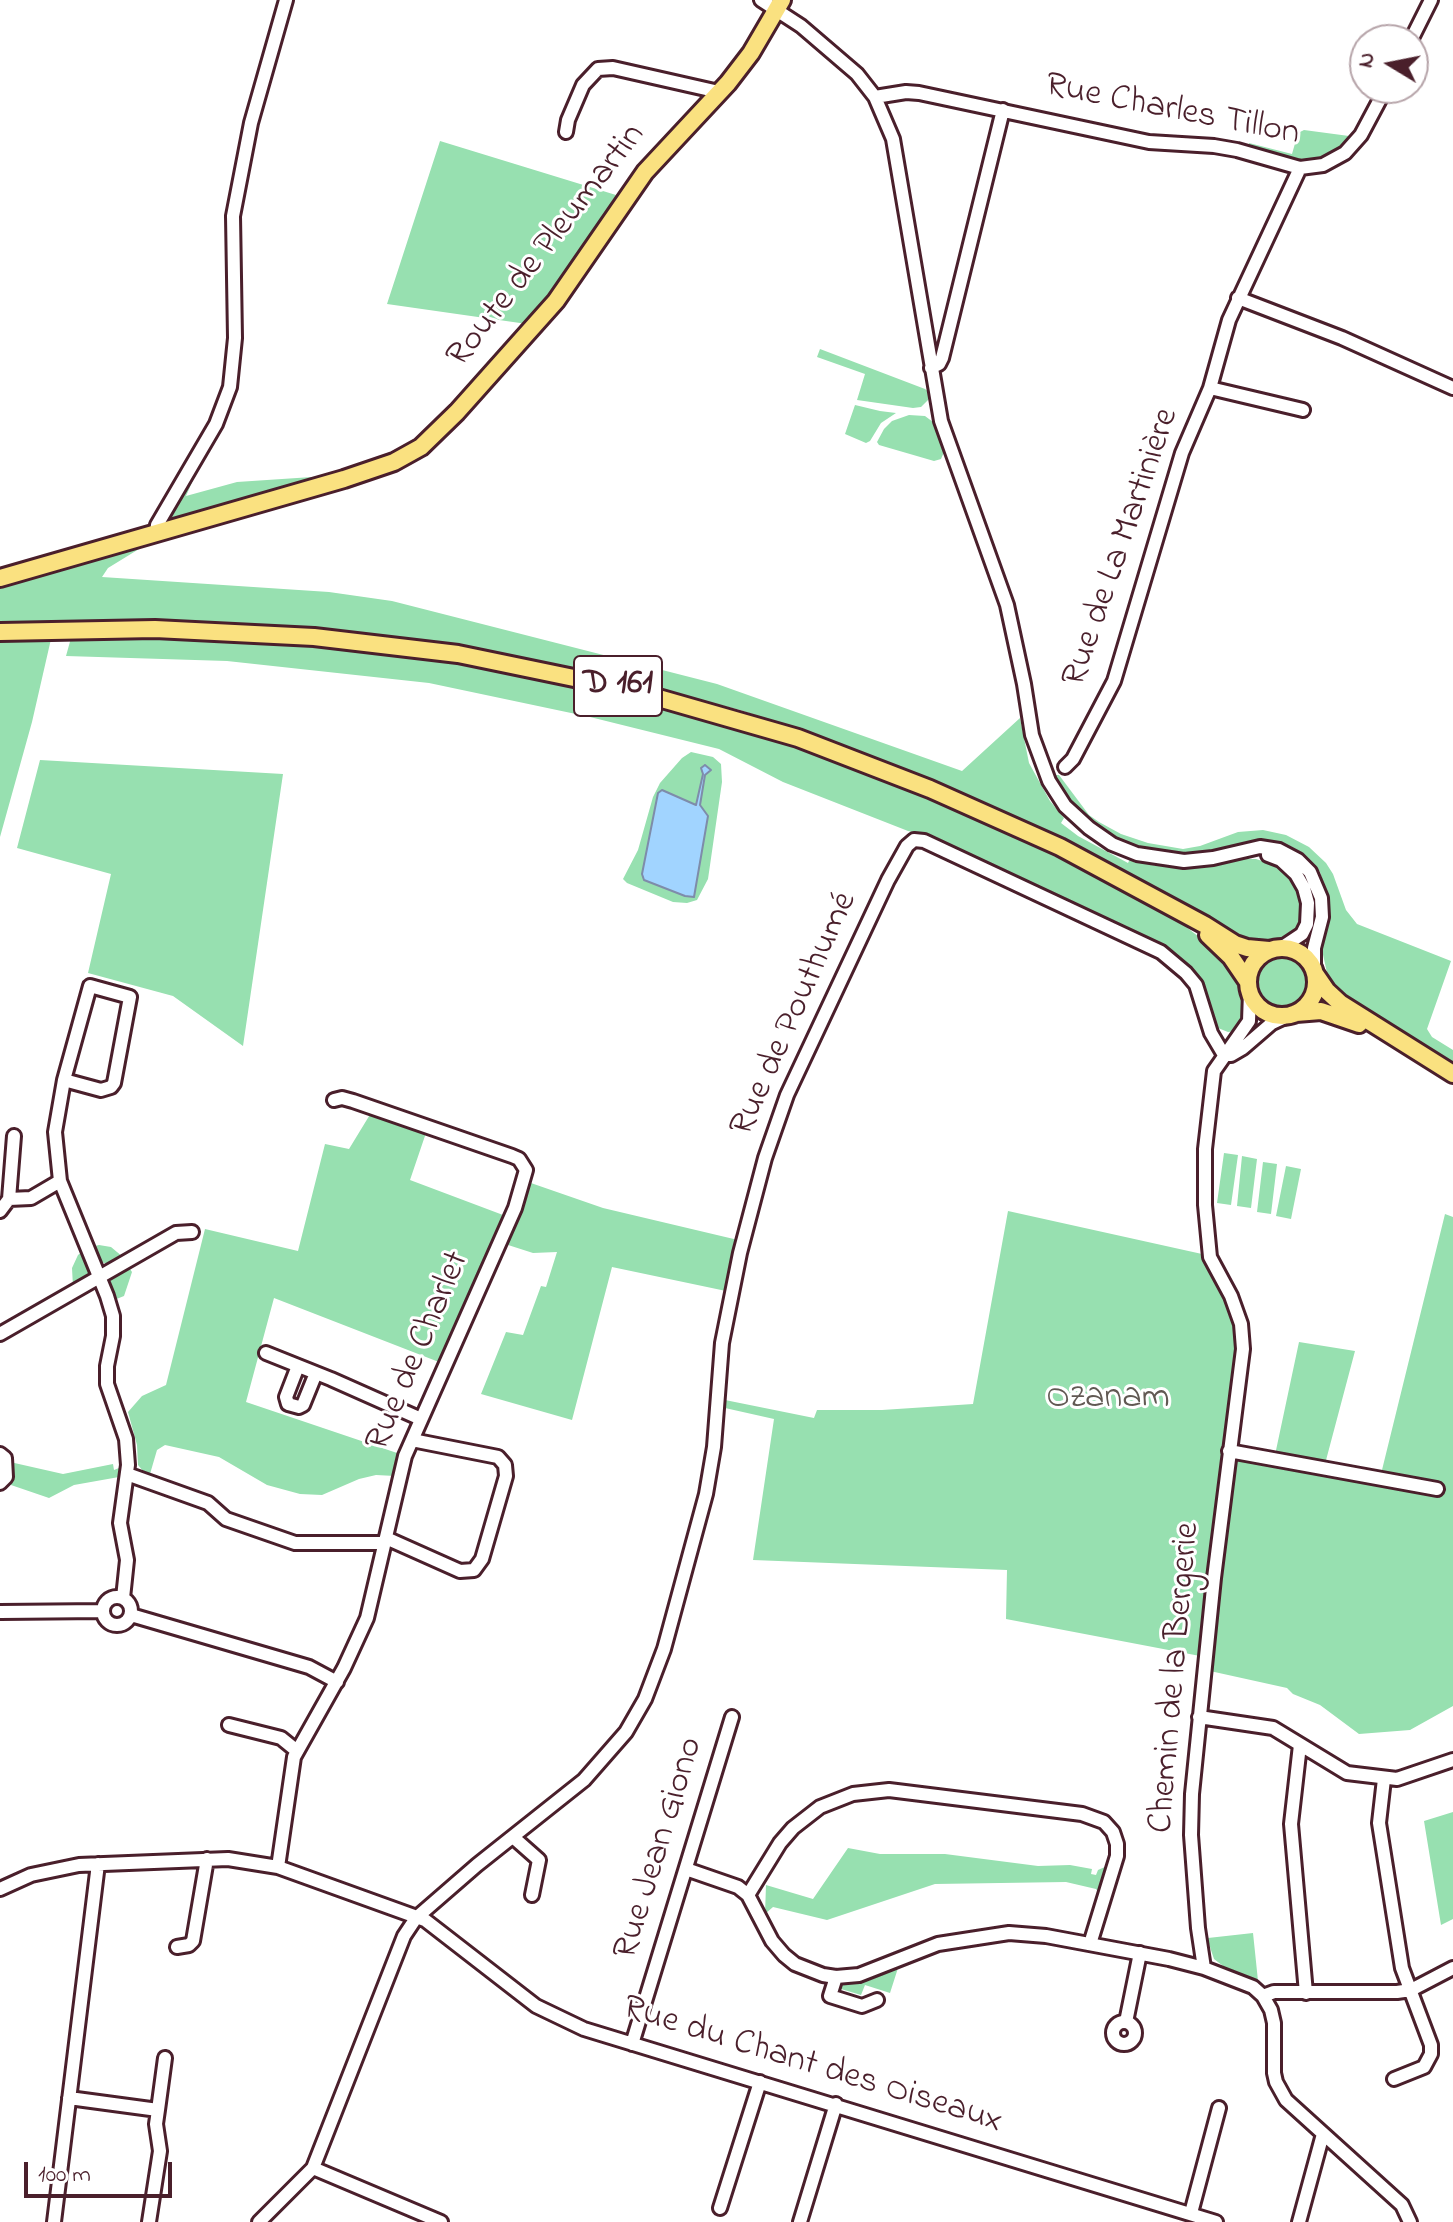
<!DOCTYPE html>
<meta charset="utf-8">
<style>
body{margin:0}
#map{position:relative;width:1453px;height:2222px;overflow:hidden;background:#fff;font-family:"Indie Flower",sans-serif}
canvas{display:block}
.north{position:absolute;left:1349px;top:24px;width:80px;height:80px;box-sizing:border-box;background:#fff;border:2px solid #b7a5aa;border-radius:50%;rotate:280deg;font-size:22px;font-weight:700;line-height:32px;text-align:center;color:#4a1f2b}
.north::after{content:'';display:block;margin:auto;width:28px;height:36px;background:#4a1f2b;clip-path:polygon(50% 0,100% 100%,50% 72%,0 100%)}
.scale{position:absolute;left:24px;top:2162px;width:148px;height:36px;box-sizing:border-box;border:4px solid #4a1f2b;border-top:0;padding-left:10px;font-size:24px;line-height:28px;white-space:nowrap;color:#4a1f2b;-webkit-text-stroke:6px #fff;paint-order:stroke}
</style>
<div id="map">
<canvas width="1453" height="2222"></canvas>
<div class="north">N</div>
<div class="scale">100 m</div>
</div>
<script>
const ctx = document.querySelector('canvas').getContext('2d');
ctx.lineJoin = 'round';
function fillPath(path, color) { ctx.fillStyle = color; ctx.fill(path, 'evenodd'); }
const poly = rows => new Path2D(rows.map(r => 'M' + r).join(''));
function stroke(path, color, width, dash) { ctx.strokeStyle = color; ctx.lineWidth = width; ctx.lineCap = dash ? 'butt' : 'round'; ctx.setLineDash(dash || []); ctx.stroke(path); }
function drawText(font, color, halo, rows, align = 'center') {
  ctx.font = font + ' "Indie Flower",sans-serif'; ctx.lineWidth = 6; ctx.setLineDash([]); ctx.textBaseline = 'middle'; ctx.strokeStyle = halo; ctx.fillStyle = color; for (const [text, x, y, turn = 0] of rows) {
    ctx.save(); ctx.translate(x, y); ctx.rotate((+turn || 0) * Math.PI / 180); ctx.textAlign = isNaN(turn) ? turn : align; if (halo) ctx.strokeText(text, 0, 0); ctx.fillText(text, 0, 0); ctx.restore();
  }
}
fillPath(poly([
 [1304,130,1349,136,1353,141,1325,160,1305,163,1249,149,1249,143,1292,154,1298,133],
 [440,141,616,195,571,267,527,324,387,304],
 [820,349,925,389,929,392,928,400,921,407,913,408,857,400,865,374,817,357],
 [855,405,880,411,896,413,881,423,870,441,866,443,845,434],
 [909,415,925,416,933,422,944,452,941,459,934,461,879,445,877,442,884,429,892,421],
 [201,462,186,496,237,482,327,476,169,522,167,519],
 [138,544,139,549,108,568,102,577,329,592,392,601,717,684,962,771,1020,718,1029,763,1050,801,1064,818,1061,823,1078,836,1128,863,1130,859,1151,865,1188,868,1242,859,1256,859,1275,865,1293,883,1299,894,1302,904,1298,926,1294,933,1287,937,1256,942,1245,941,1072,844,950,788,804,731,740,710,592,672,460,646,319,629,179,620,0,623,0,585],
 [71,638,194,638,304,644,406,655,518,674,630,698,800,748,907,787,1009,831,1091,873,1185,926,1217,951,1236,978,1243,1008,1242,1021,1235,1031,1228,1032,1218,1028,1211,1017,1205,992,1194,974,927,835,908,831,783,782,719,749,590,717,429,683,227,661,66,656],
 [51,639,32,722,0,837,0,641],
 [691,752,713,757,721,764,722,782,708,879,697,900,687,903,673,902,627,883,623,879,638,850,653,797,660,783,682,758],
 [40,760,283,774,243,1046,173,996,88,973,111,874,17,848],
 [1052,775,1059,775,1089,815,1099,822,1121,834,1148,843,1183,849,1200,846,1238,832,1263,830,1286,835,1309,847,1326,863,1333,874,1346,910,1357,924,1451,961,1427,1029,1432,1037,1453,1050,1453,1063,1355,1006,1341,995,1329,982,1322,950,1328,923,1328,899,1320,872,1303,853,1290,846,1265,840,1252,841,1197,855,1184,855,1140,849,1104,832,1082,815],
 '1256 982a27 27 0 1 1 54 0a27 27 0 1 1-54 0Z',
 [374,1108,428,1127,410,1180,511,1218,444,1364,274,1298,246,1402,400,1454,395,1476,376,1475,359,1479,322,1495,300,1494,267,1485,219,1457,165,1445,157,1450,150,1474,143,1471,138,1465,137,1445,128,1412,142,1396,166,1385,205,1229,298,1251,325,1144,349,1149],
 [1224,1153,1238,1155,1231,1205,1217,1203],
 [1242,1156,1257,1159,1251,1208,1237,1206],
 [1263,1162,1277,1164,1271,1214,1257,1212],
 [1286,1166,1301,1169,1291,1219,1276,1216],
 [528,1182,603,1208,738,1240,726,1291,612,1267,572,1420,481,1394,506,1332,523,1335,541,1286,546,1287,557,1252,533,1253,505,1244],
 [1008,1211,1202,1254,1220,1264,1241,1304,1248,1325,1248,1356,1235,1447,1275,1455,1299,1342,1355,1351,1325,1464,1381,1474,1445,1214,1453,1217,1453,1706,1410,1730,1359,1734,1320,1705,1293,1694,1287,1688,1210,1671,1200,1656,1006,1619,1007,1570,753,1560,774,1419,725,1408,725,1400,814,1418,817,1410,882,1410,973,1404],
 [99,1245,111,1247,123,1257,109,1264,100,1262,91,1247],
 [84,1250,89,1268,88,1275,73,1287,72,1268,78,1255],
 [128,1266,132,1272,124,1296,114,1300,109,1288,111,1280],
 [10,1462,63,1474,113,1464,114,1470,119,1468,119,1477,74,1485,49,1498,11,1485],
 [1453,1812,1453,1919,1441,1925,1424,1821],
 [848,1848,880,1854,945,1854,1038,1866,1070,1865,1092,1869,1091,1874,1096,1875,1098,1870,1107,1866,1099,1893,1096,1889,1066,1882,935,1884,827,1920,773,1907,765,1914,766,1885,813,1899],
 [1253,1933,1255,1952,1258,1981,1227,1969,1214,1959,1209,1944,1208,1938],
 [898,1968,890,1993,865,1985,861,1995,841,1989,842,1984,859,1982]
]), '#97e0b0');
const water = poly([
 [705,765,711,770,705,775,700,805,708,816,694,897,685,896,644,880,642,874,658,793,662,790,696,805,703,774,701,768,705,765]
]);
fillPath(water, '#a1d4ff');
stroke(water, '#7e8caa', 2);
const minor = poly([
 [761,0,801,26,857,74,875,97,893,139,941,421,1007,605,1024,684,1032,735,1049,781,1065,806,1089,828,1112,844,1137,854,1184,861,1213,858,1260,847,1279,850,1298,860,1310,872,1321,898,1322,917,1314,948,1314,969],
 [1411,40,1431,0],
 [875,97,906,92,919,93,1149,142,1214,146,1237,150,1300,168,1323,165,1345,153,1361,135,1386,88],
 [566,132,568,120,583,85,598,69,613,68,719,92],
 [1238,298,1342,338,1453,388],
 [931,368,939,364,942,358,1003,110],
 [1210,388,1303,410],
 [156,533,157,525,216,424,230,387,235,338,233,216,251,123,286,0],
 [1065,767,1073,759,1114,681,1182,453,1210,388,1229,320,1300,168],
 [1268,855,1281,860,1296,874,1304,888,1308,903,1307,924,1302,934,1281,948],
 [1250,992,1249,1021,1214,1071,1205,1149,1205,1205,1210,1257,1231,1296,1241,1324,1243,1349,1214,1578,1192,1794,1191,1835,1198,1928,1204,1968,1253,1987,1263,1996,1271,2010,1274,2023,1274,2073,1276,2082,1286,2100,1402,2205,1410,2222],
 [1224,1055,1231,1055,1243,1048,1272,1023,1287,1016],
 [64,1080,101,1090,111,1087,114,1083,130,997,90,986,64,1080,55,1132,60,1181,107,1296,113,1316,113,1336,107,1366,107,1384,126,1439,128,1465,120,1523,127,1560,123,1598],
 [9,1199,31,1198,60,1181],
 [0,1211,9,1199,14,1136],
 [0,1334,176,1233,192,1232],
 [266,1353,331,1379,421,1419],
 [298,1366,286,1397,288,1404,299,1407,303,1405,316,1373],
 [1229,1451,1437,1489],
 [0,1454,5,1458,6,1477,0,1483],
 [127,1474,208,1503,226,1519,295,1543,385,1543],
 [386,1538,460,1571,474,1570,482,1559,506,1476,505,1465,498,1457,412,1440],
 '103 1611a14 14 0 1 1 28 0a14 14 0 1 1-28 0Z',
 [0,1612,103,1611],
 [131,1615,309,1667,337,1682],
 [1199,1717,1273,1728,1347,1773,1397,1779,1453,1760],
 [229,1725,281,1738,297,1751],
 [1300,1745,1291,1824,1306,1993],
 [1384,1779,1379,1823,1402,1968,1431,2045,1431,2054,1424,2067,1394,2079],
 [513,1837,539,1860,532,1895],
 [278,1867,294,1757,344,1668,367,1618,405,1456,515,1208,526,1170,519,1159,512,1156,353,1101,342,1098,334,1100],
 [686,1869,738,1887,748,1895,772,1941,784,1955,795,1964,823,1975,836,1977,859,1975,938,1944,1009,1933,1046,1936,1169,1959,1204,1968],
 [0,1889,31,1875,79,1865,228,1859,278,1867,425,1920,536,2006,584,2029,1216,2222],
 [748,1895,780,1843,793,1828,820,1807,853,1794,889,1790,1082,1814,1104,1822,1113,1832,1117,1844,1117,1856,1090,1944],
 [177,1947,189,1945,193,1941,207,1859],
 [836,1977,830,1996,862,2006,877,2000],
 [1263,1996,1274,1992,1397,1992,1411,1990,1453,1968],
 '1113 2033a11 11 0 1 1 22 0a11 11 0 1 1-22 0Z',
 [1126,2022,1140,1953],
 [632,2044,732,1717],
 [69,2098,158,2110,156,2124,160,2151,149,2222],
 [158,2110,165,2058],
 [313,2168,441,2222],
 [720,2208,760,2082],
 [1191,2213,1219,2108],
 [54,2222,98,1864],
 [259,2222,313,2168,404,1936,416,1918,477,1865,584,1780,626,1732,645,1699,664,1649,706,1494,714,1447,722,1343,740,1253,765,1158,787,1095,888,880,907,846,914,840,924,841,1161,952,1186,973,1196,985,1211,1033,1224,1055],
 [800,2222,836,2104],
 [1299,2222,1323,2134]
]);
const major = poly([
 [0,578,344,479,394,462,421,447,457,412,556,301,645,172,728,83,751,53,782,0],
 [0,632,155,629,314,637,458,654,627,689,798,738,930,789,1060,847,1205,925,1235,944,1247,948,1269,950],
 [1208,935,1231,957,1248,982],
 '1248 982a34 34 0 1 1 68 0a34 34 0 1 1-68 0Z',
 [1316,975,1327,991,1340,1003,1453,1074],
 [1296,1013,1321,1011,1359,1024]
]);
stroke(minor, '#4a1f2b', 18);
stroke(major, '#4a1f2b', 22);
stroke(minor, '#fff', 12);
stroke(major, '#fae180', 16);
for (const [x, y, w] of [
 [618,686,88]
]) { const box = new Path2D(); box.roundRect(x - w / 2, y - 30, w, 60, 6); ctx.fillStyle = '#fff'; ctx.fill(box); stroke(box, '#4a1f2b', 2); }
drawText('bold 34px', '#4a1f2b', null, [
 ["D 161",618,686]
]);
drawText('36px', '#4a1f2b', '#fff', [
 ["Rue Charles Tillon",1172,112,11],
 ["Route de Pleumartin",548,247,-52],
 ["Rue de La Martinière",1123,548,-71],
 ["Rue de Pouthumé",796,1015,-66],
 ["Rue de Charlet",420,1352,-67],
 ["Chemin de la Bergerie",1177,1678,-85],
 ["Rue Jean Giono",661,1849,-73],
 ["Rue du Chant des Oiseaux",812,2067,17]
]);
drawText('36px', '#615953', '#fff', [
 ["Ozanam",1108,1400]
]);
</script>
